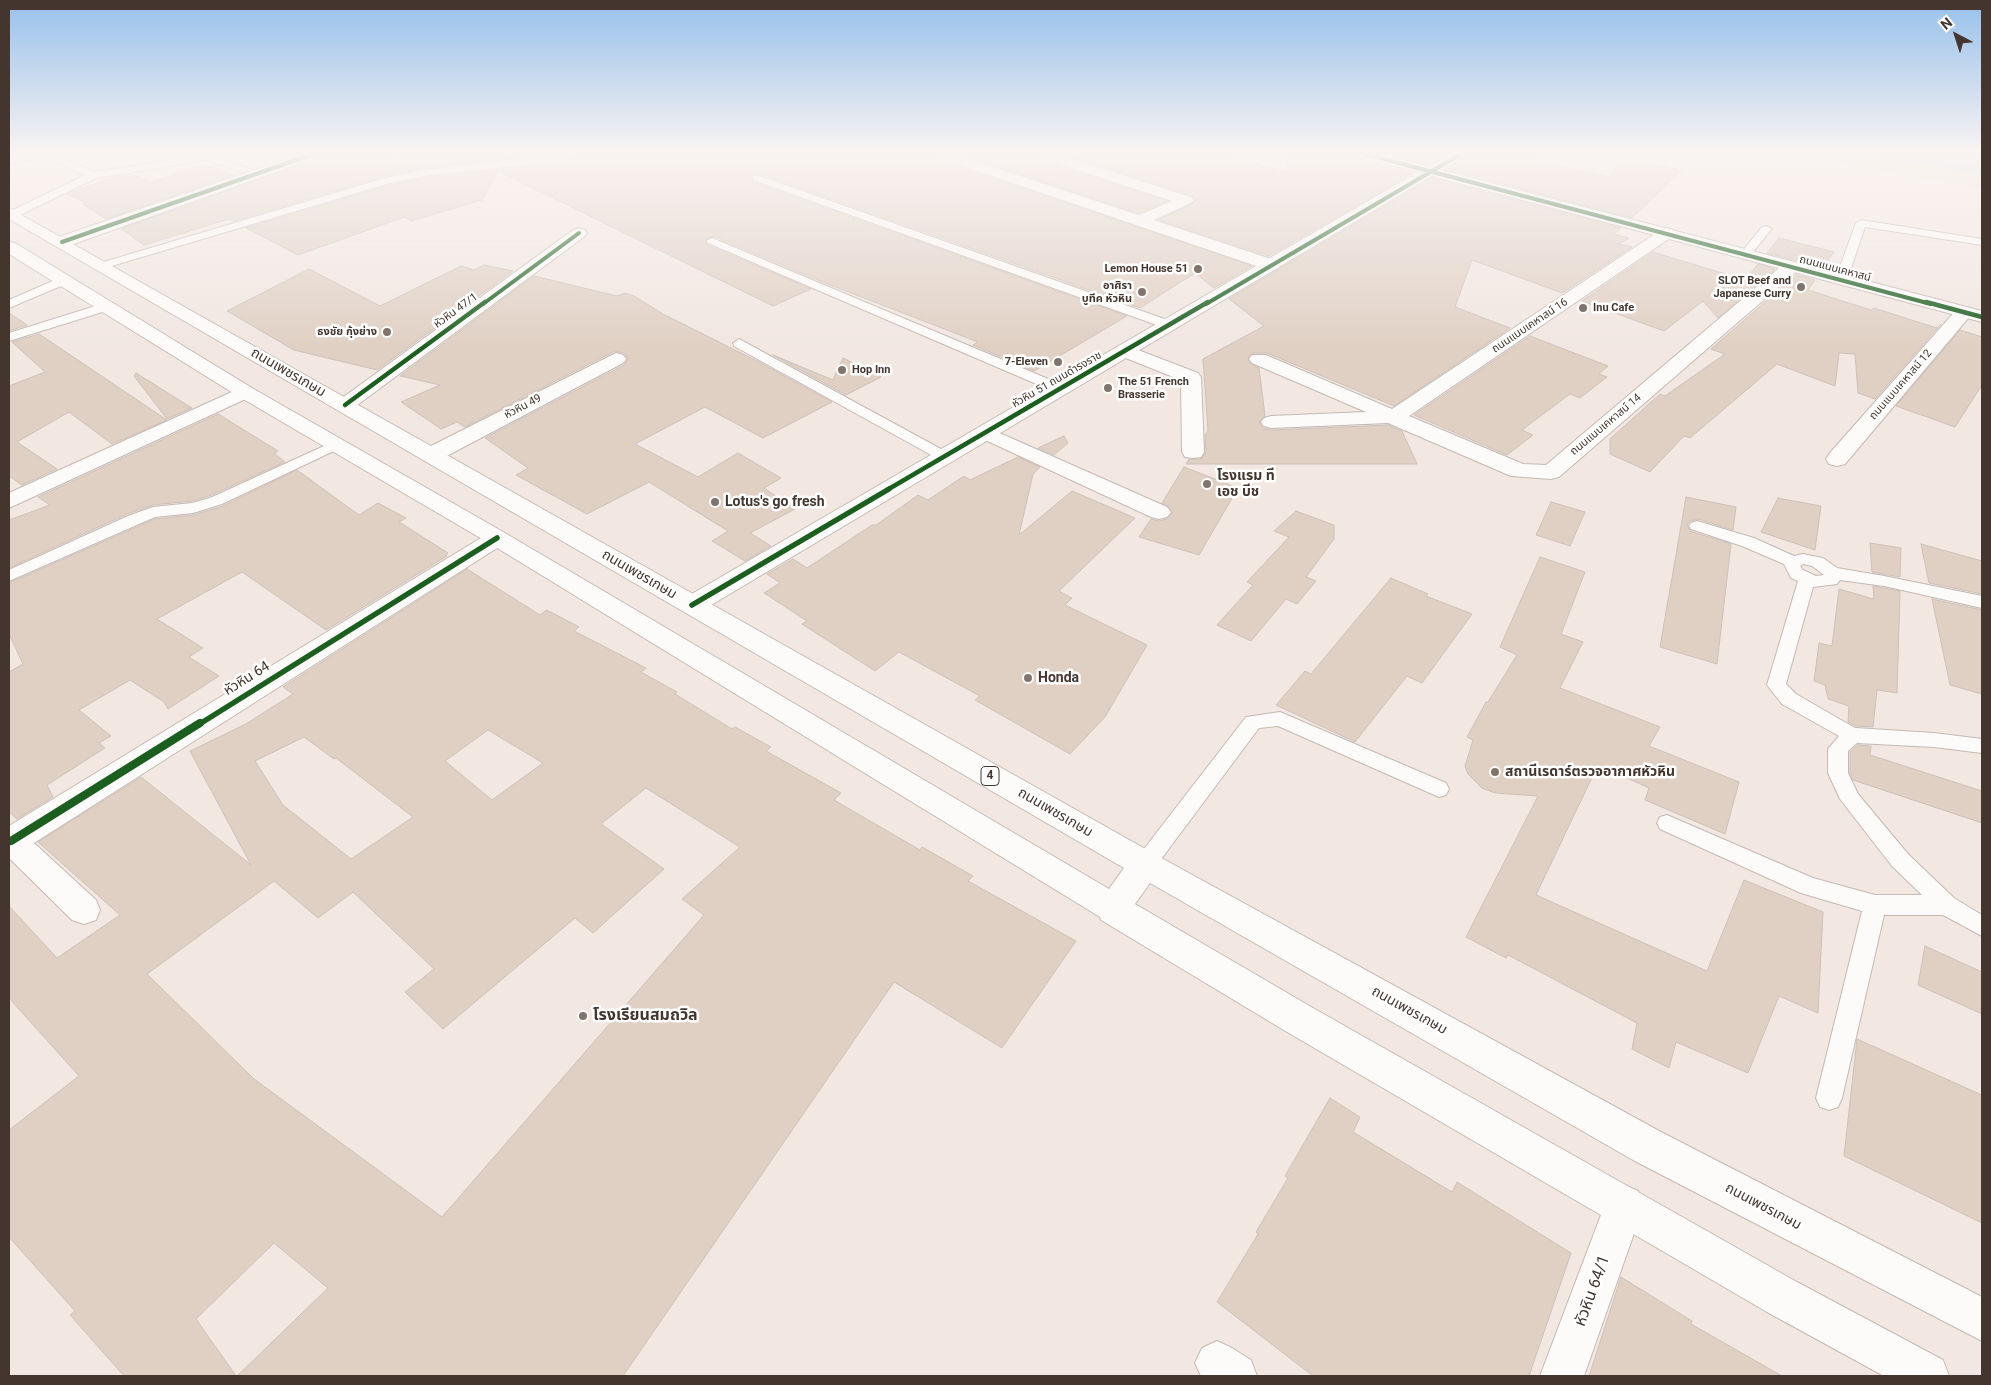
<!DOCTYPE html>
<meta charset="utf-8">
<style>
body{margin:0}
#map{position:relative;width:1991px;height:1385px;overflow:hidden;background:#f2e7e1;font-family:Roboto,sans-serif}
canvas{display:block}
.frame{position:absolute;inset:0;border:10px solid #44362f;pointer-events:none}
.north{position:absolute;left:1931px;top:10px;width:50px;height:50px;-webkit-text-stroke:4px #fff;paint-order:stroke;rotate:320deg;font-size:14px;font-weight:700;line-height:20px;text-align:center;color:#44362f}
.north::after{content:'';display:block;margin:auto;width:18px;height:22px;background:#44362f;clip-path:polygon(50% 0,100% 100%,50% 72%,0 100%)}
</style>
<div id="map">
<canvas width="1991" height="1385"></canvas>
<div class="frame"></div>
<div class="north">N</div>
</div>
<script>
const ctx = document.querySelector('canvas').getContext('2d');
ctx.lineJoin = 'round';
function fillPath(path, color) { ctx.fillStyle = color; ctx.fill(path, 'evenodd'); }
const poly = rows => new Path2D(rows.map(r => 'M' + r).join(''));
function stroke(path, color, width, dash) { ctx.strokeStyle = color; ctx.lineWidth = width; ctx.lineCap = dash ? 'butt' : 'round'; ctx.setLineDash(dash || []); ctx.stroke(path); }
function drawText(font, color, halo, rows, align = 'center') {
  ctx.font = font + ' Roboto,"Noto Sans Thai",sans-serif'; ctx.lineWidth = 5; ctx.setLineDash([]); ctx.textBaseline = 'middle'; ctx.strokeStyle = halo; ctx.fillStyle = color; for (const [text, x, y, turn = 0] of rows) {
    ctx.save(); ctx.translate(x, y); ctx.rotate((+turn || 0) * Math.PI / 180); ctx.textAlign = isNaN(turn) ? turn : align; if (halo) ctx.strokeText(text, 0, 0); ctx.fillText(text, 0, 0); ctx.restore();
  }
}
fillPath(poly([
 [1790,154,1864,154,1982,175,1982,189]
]), '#ede3cc');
fillPath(poly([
 [1864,154,1982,154,1982,175]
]), '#bed2f0');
const building = poly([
 [331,154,390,154,397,157,410,154,545,154,423,168,385,176,234,221,229,219,144,245,121,229,331,154],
 [581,154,932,154,935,159,1252,266,1214,288,1195,273,1140,308,758,173,752,175,752,182,1127,316,1034,371,973,345,978,342,825,283,713,236,705,239,707,245,811,289,773,306,498,171,482,200,411,221,405,217,298,255,246,228,387,186,423,178,535,166,574,159,581,154],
 [959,154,1033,154,1036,159,1167,201,1139,213,959,154],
 [1061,154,1222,154,1286,172,1289,154,1356,154,1360,159,1413,173,1269,256,1159,220,1192,204,1196,200,1192,195,1061,154],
 [1387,154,1448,154,1428,164,1387,154],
 [1470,154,1544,154,1537,161,1609,177,1622,158,1682,170,1632,218,1447,169,1470,154],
 [205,164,233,175,106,219,83,204,87,203,67,194,117,176,132,174,151,182,205,164],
 [1432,178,1621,228,1614,234,1629,238,1619,244,1632,247,1562,293,1472,260,1455,307,1510,328,1394,406,1267,353,1252,353,1248,358,1250,364,1259,368,1265,416,1259,422,1263,428,1271,430,1388,425,1402,431,1417,464,1186,464,1189,459,1201,459,1206,452,1205,435,1208,431,1203,359,1264,326,1229,299,1432,178],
 [1779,238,1834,252,1823,267,1767,253,1779,238],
 [1653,252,1745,280,1758,264,1775,269,1718,318,1703,301,1664,331,1582,301,1653,252],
 [484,265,513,271,377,370,294,350,227,311,309,269,380,306,461,266,474,270,484,265],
 [1796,275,1815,280,1808,290,1871,310,1874,308,1937,328,1941,324,1875,399,1858,393,1855,354,1839,353,1835,386,1777,364,1690,438,1684,436,1650,472,1610,454,1610,439,1660,394,1665,396,1725,354,1711,349,1796,275],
 [534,276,617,296,625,293,634,296,663,314,759,362,832,402,763,438,705,407,635,444,698,477,738,453,781,478,764,488,795,509,750,533,771,546,745,561,712,541,728,531,649,482,587,514,516,475,528,468,485,438,624,365,628,359,624,353,615,351,465,427,457,422,441,429,401,402,440,385,400,376,534,276],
 [9,313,27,325,9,331,9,313],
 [1960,330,1982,337,1982,385,1955,427,1896,406,1960,330],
 [39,334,167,420,112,444,69,412,17,442,57,469,22,485,9,476,9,386,45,372,12,342,39,334],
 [1530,336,1608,366,1599,374,1607,377,1580,398,1570,394,1522,430,1533,435,1507,455,1414,415,1530,336],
 [773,355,833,380,843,358,881,377,846,395,773,355],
 [136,373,192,408,167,419,134,376,136,373],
 [218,414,278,451,274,453,285,462,209,496,192,501,153,505,127,514,9,568,9,520,50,505,38,497,218,414],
 [1064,436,1068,443,1054,455,1038,448,1064,436],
 [1018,457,1040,467,1033,474,1019,535,1072,491,1135,518,1059,591,1072,598,1065,605,1147,645,1105,717,1070,754,975,700,980,696,899,652,875,671,802,624,807,621,764,593,780,583,767,574,793,559,807,568,872,525,876,525,918,495,928,500,964,476,970,480,1018,457],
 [1184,467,1238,488,1199,555,1139,537,1151,519,1159,521,1167,519,1172,513,1168,506,1162,503,1184,467],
 [297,470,359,515,378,503,406,518,399,522,448,553,445,555,447,556,326,630,242,572,157,619,203,648,189,657,219,676,168,709,164,702,130,680,79,710,111,736,99,743,105,748,47,785,53,797,17,819,9,812,9,672,23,664,9,634,9,583,155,519,193,515,223,506,297,470],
 [1686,497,1736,507,1733,530,1698,519,1690,521,1687,525,1690,531,1731,544,1717,664,1660,647,1686,497],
 [1778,498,1821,506,1815,550,1761,532,1778,498],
 [1551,502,1585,512,1570,546,1536,535,1551,502],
 [1296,511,1334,525,1334,539,1306,577,1316,581,1297,604,1286,599,1251,641,1217,625,1253,585,1247,582,1289,537,1274,531,1296,511],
 [1870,543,1901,548,1900,577,1872,572,1870,543],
 [1921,544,1982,561,1982,594,1929,583,1921,544],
 [1540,557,1585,572,1561,634,1583,642,1560,688,1660,727,1649,746,1739,782,1725,834,1645,800,1649,788,1598,765,1536,895,1707,971,1744,880,1823,912,1818,1013,1779,996,1748,1073,1676,1042,1669,1068,1632,1049,1637,1023,1508,955,1506,958,1466,937,1538,796,1495,793,1482,788,1468,774,1465,766,1473,740,1467,737,1486,702,1488,702,1517,655,1500,647,1540,557],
 [467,569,540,615,547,610,579,627,574,631,646,668,641,672,677,692,675,694,732,729,735,727,771,747,766,751,841,793,834,800,920,850,922,847,973,876,968,881,1076,941,1002,1048,894,982,623,1376,237,1376,328,1288,274,1243,196,1319,236,1376,124,1376,70,1315,75,1311,9,1237,9,1130,79,1076,9,998,9,906,57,958,120,915,38,842,141,777,251,865,190,751,246,724,293,694,283,687,467,569],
 [488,730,543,763,492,800,445,761,488,730],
 [304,737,334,759,336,758,413,817,351,859,283,805,255,761,304,737],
 [646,788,740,847,682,899,704,915,442,1217,254,1079,147,974,274,881,318,918,353,892,434,969,405,992,443,1029,575,918,593,933,664,869,601,824,646,788],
 [1391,578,1428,594,1426,596,1472,614,1422,683,1407,676,1355,742,1276,705,1305,671,1311,674,1391,578],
 [1873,586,1900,591,1897,693,1877,690,1873,727,1856,726,1848,722,1849,706,1828,699,1825,685,1814,681,1819,643,1832,646,1839,589,1874,599,1873,586],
 [1932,599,1982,610,1982,694,1950,685,1932,599],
 [1858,745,1871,746,1870,755,1982,791,1982,823,1853,780,1850,773,1850,752,1858,745],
 [1925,946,1982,972,1982,1014,1918,985,1925,946],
 [1857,1039,1982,1095,1982,1223,1844,1156,1857,1039],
 [1330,1098,1360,1117,1353,1132,1452,1192,1457,1182,1571,1253,1529,1376,1313,1376,1217,1302,1258,1234,1256,1232,1288,1178,1285,1176,1330,1098],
 [1621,1277,1692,1321,1691,1324,1782,1376,1589,1376,1621,1277]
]);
fillPath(building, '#e0d0c4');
stroke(building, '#ccc1ba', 1);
const service = poly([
 [32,154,55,154,94,172,209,154,231,154,229,156,219,158,262,173,257,176,206,160,96,178,16,217,9,217,9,212,85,175,46,157,9,164,9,158,32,154],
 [286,154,302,154,308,157,303,160,286,154],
 [559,154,579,154,574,157,535,164,423,176,387,184,105,268,101,269,95,266,97,264,385,178,423,170,559,154],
 [757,175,1173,322,1175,325,1169,329,1165,328,753,180,753,176,757,175],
 [1861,220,1982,239,1982,245,1865,227,1847,280,1845,283,1837,283,1835,280,1856,223,1861,220],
 [1766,226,1772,229,1770,231,1749,257,1741,257,1741,253,1762,227,1766,226],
 [712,238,1065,386,1067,389,1065,392,1055,392,708,243,706,241,712,238],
 [64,276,68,277,68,283,9,308,9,300,64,276],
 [105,303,111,307,109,310,9,341,9,333,105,303],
 [739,339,950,454,952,457,950,460,940,460,734,346,733,343,739,339],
 [335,441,340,442,342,445,340,448,222,504,193,513,155,517,9,581,9,570,128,516,153,507,192,503,210,498,335,441],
 [1697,521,1754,538,1794,556,1803,554,1823,558,1837,568,1884,576,1982,596,1982,608,1884,586,1840,580,1837,584,1813,587,1786,684,1796,694,1855,728,1934,733,1982,739,1982,753,1934,747,1857,743,1848,751,1848,773,1858,794,1908,854,1954,898,1982,915,1982,936,1943,915,1884,915,1842,1098,1838,1107,1829,1110,1820,1107,1816,1098,1862,911,1801,893,1660,829,1657,823,1660,817,1667,815,1813,878,1875,895,1922,895,1892,866,1840,799,1828,773,1828,749,1839,736,1782,704,1767,685,1798,581,1791,578,1784,564,1742,546,1691,529,1689,526,1691,523,1697,521],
 [1803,564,1812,566,1824,575,1816,576,1803,570,1800,566,1803,564],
 [1280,712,1446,783,1449,789,1446,795,1439,797,1278,726,1259,728,1153,870,1145,873,1137,870,1134,864,1137,858,1246,717,1280,712]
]);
const minor = poly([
 [300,154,320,154,318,157,68,246,56,246,54,242,56,238,300,154],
 [934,154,954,154,1139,215,1172,201,1037,157,1035,154,1056,154,1191,197,1194,200,1191,203,1154,220,1277,261,1280,265,1277,269,1271,270,1265,269,936,157,934,154],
 [1451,154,1468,154,1436,174,1426,174,1424,171,1426,168,1451,154],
 [579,228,585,230,587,233,585,236,352,409,345,411,338,409,335,405,338,401,573,230,579,228],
 [1667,228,1673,230,1675,233,1673,236,1409,416,1523,464,1546,465,1785,263,1797,263,1800,267,1797,271,1559,477,1551,479,1511,476,1388,423,1271,428,1264,426,1261,422,1264,418,1271,416,1366,412,1252,363,1249,359,1252,355,1266,355,1392,409,1661,230,1667,228],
 [1964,307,1970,308,1973,312,1970,316,1845,464,1837,466,1829,464,1826,459,1829,454,1958,308,1964,307],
 [1125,345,1198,373,1201,377,1204,452,1201,457,1193,458,1185,457,1182,452,1181,380,1118,355,1115,351,1118,347,1125,345],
 [616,353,623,355,626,359,623,363,439,460,431,462,423,460,420,455,423,450,616,353],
 [245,386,252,388,255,392,252,396,9,508,9,493,245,386],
 [986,427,1167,507,1171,512,1167,517,1159,519,1151,517,979,437,975,433,979,429,986,427],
 [497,531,505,533,509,538,505,543,34,843,96,900,100,910,96,920,84,924,72,920,9,858,9,826,489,533,497,531],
 [1624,1185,1638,1191,1644,1205,1584,1376,1540,1376,1610,1191,1624,1185],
 [1217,1341,1232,1348,1251,1360,1257,1376,1201,1376,1195,1363,1202,1348,1217,1341]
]);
const tertiary = poly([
 [1358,154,1381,154,1982,311,1982,322,1432,176,701,611,692,613,683,611,679,605,683,599,1418,172,1360,157,1358,154]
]);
const primary = poly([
 [9,208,1156,855,1661,1132,1982,1297,1982,1341,1633,1160,1150,883,1135,904,1313,1008,1797,1282,1943,1360,1949,1376,1884,1376,1767,1312,1287,1032,1101,920,1100,917,489,543,238,396,9,254,9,242,15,243,252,388,505,533,1109,889,1124,868,9,219,9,208]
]);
stroke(service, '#c4b9b3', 2);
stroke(minor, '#c4b9b3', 2);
stroke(tertiary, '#c4b9b3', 2);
stroke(primary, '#c4b9b3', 2);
fillPath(service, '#fdfbfa');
fillPath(minor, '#fdfbfa');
fillPath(tertiary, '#fdfbfa');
fillPath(primary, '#fdfbfa');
stroke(poly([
 [1365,154,1931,304],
 [62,242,313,154],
 [483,304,579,233],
 [1206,304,1461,154]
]), '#1b5e20', 4);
stroke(poly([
 [1926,302,1982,317],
 [345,405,485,302],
 [887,490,1208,302]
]), '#1b5e20', 4.5);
stroke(poly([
 [692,605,889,489],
 [198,725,497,538]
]), '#1b5e20', 5.5);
stroke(poly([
 [11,841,200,723]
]), '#1b5e20', 8);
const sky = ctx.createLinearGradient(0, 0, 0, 348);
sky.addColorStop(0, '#97c0eb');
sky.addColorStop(0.44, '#f9f4f2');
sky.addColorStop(1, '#f9f4f200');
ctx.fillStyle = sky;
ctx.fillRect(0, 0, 1991, 348);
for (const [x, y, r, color] of [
 [1198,269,5,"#81746d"],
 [1801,287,5,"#81746d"],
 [1142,292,5,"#81746d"],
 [1583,308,5,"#81746d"],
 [387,332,5,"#81746d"],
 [1058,362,5,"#81746d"],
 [842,370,5,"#81746d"],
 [1108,388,5,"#81746d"],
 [1207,484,5,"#81746d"],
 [715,502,5,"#81746d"],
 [1028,678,5,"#81746d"],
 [1495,772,5,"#81746d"],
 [583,1016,5,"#81746d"]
]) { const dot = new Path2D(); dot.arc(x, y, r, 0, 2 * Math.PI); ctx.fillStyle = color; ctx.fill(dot); stroke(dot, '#fff', 2); }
drawText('bold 11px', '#44362f', '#fff', [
 ["Lemon House 51",1188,269],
 ["SLOT Beef and",1791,281],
 ["Japanese Curry",1791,294],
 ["อาศิรา",1132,286],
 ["บูทีค หัวหิน",1132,299],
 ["Inu Cafe",1593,308,"left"],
 ["ธงชัย กุ้งย่าง",377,332],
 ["7-Eleven",1048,362],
 ["Hop Inn",852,370,"left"],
 ["The 51 French",1118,382,"left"],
 ["Brasserie",1118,395,"left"]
], 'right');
drawText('11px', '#44362f', '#fff', [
 ["ถนนแนบเคหาสน์",1835,269,15],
 ["หัวหิน 47/1",456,311,-36],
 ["ถนนแนบเคหาสน์ 16",1530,326,-34],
 ["หัวหิน 51 ถนนดำรงราช",1057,380,-30],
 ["ถนนแนบเคหาสน์ 12",1901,385,-49],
 ["หัวหิน 49",523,407,-28],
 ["ถนนแนบเคหาสน์ 14",1606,425,-40]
]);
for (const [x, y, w] of [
 [990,776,18]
]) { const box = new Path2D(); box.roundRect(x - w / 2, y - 9.5, w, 19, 4); ctx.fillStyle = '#fff'; ctx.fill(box); stroke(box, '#44362f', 1); }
drawText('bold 12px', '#44362f', null, [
 ["4",990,776]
]);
drawText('14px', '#44362f', '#fff', [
 ["ถนนเพชรเกษม",288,373,30],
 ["ถนนเพชรเกษม",639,575,30],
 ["หัวหิน 64",247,679,-32],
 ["ถนนเพชรเกษม",1055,813,30],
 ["ถนนเพชรเกษม",1409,1011,29],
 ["ถนนเพชรเกษม",1763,1207,28]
]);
drawText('bold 14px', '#44362f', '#fff', [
 ["โรงแรม ที",1217,476],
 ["เอช บีช",1217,492],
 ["Lotus's go fresh",725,502],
 ["Honda",1038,678],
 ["สถานีเรดาร์ตรวจอากาศหัวหิน",1505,772]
], 'left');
drawText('bold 16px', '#44362f', '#fff', [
 ["โรงเรียนสมถวิล",593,1016]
], 'left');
drawText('16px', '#44362f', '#fff', [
 ["หัวหิน 64/1",1593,1291,-70]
]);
</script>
